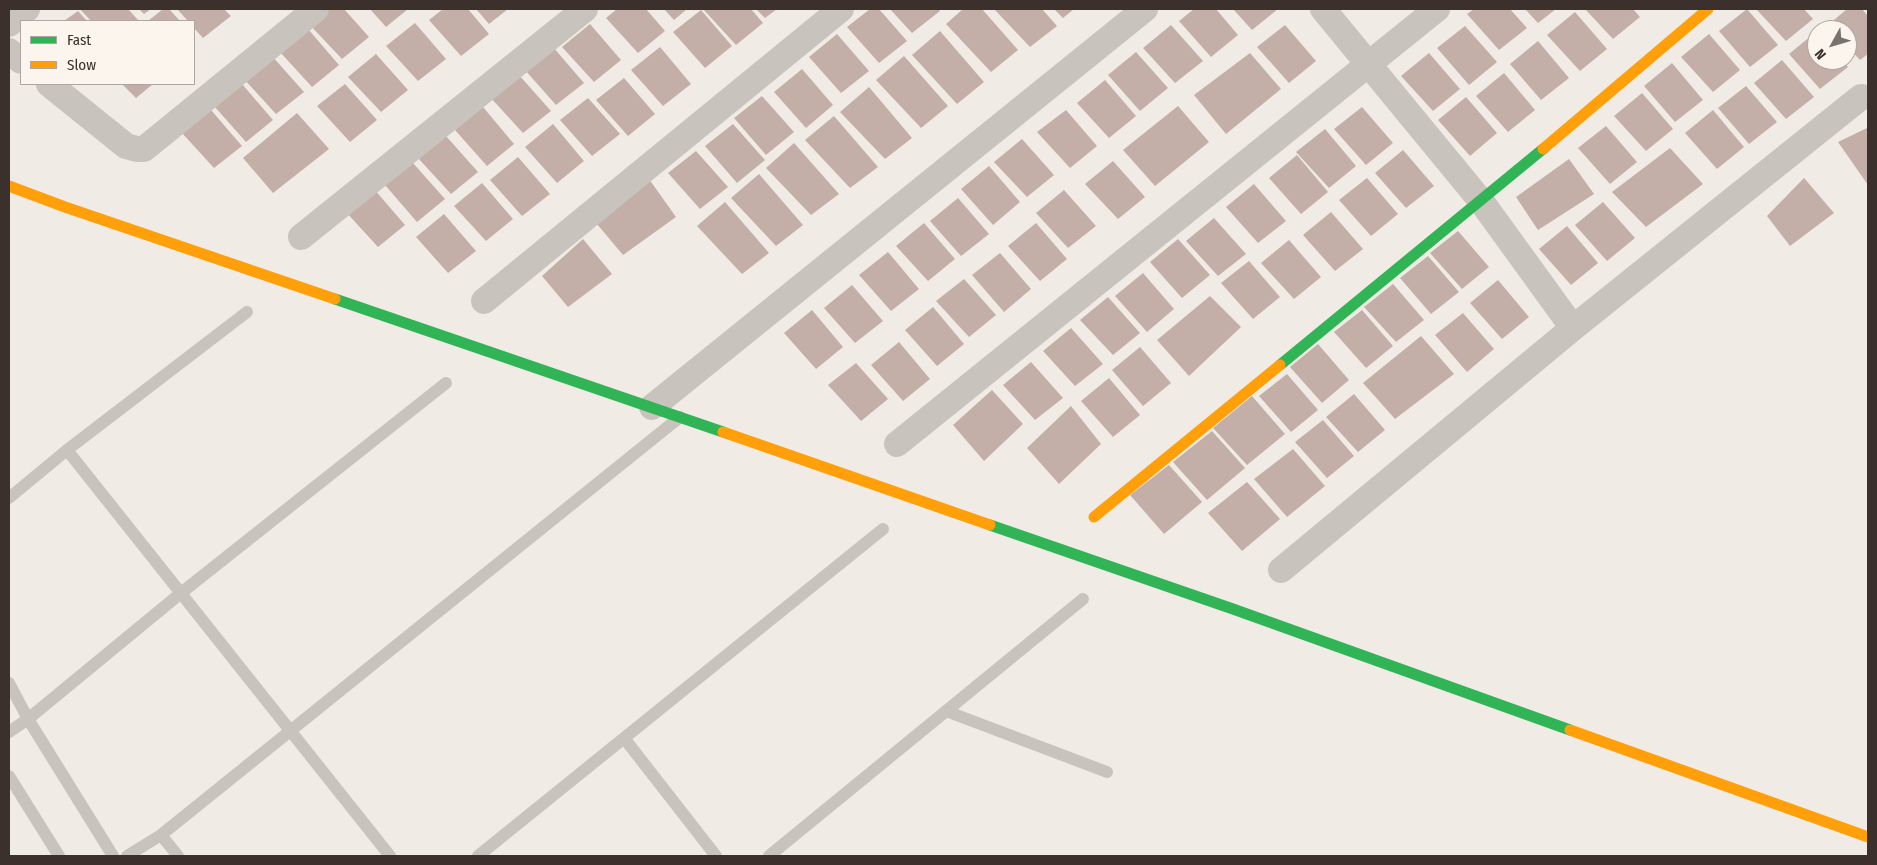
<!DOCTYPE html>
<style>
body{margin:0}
#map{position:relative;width:1877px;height:865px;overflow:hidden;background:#f0ebe5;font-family:"Fira Sans Condensed",sans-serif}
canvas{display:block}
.frame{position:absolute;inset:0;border:10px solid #3b302b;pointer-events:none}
.legend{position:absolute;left:20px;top:20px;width:175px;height:65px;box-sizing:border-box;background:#fbf5ee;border:1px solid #aea6a0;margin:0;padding:6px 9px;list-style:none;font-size:15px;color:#3b302b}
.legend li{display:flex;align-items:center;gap:10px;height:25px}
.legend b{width:25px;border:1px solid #aea6a0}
.north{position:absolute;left:1807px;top:20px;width:50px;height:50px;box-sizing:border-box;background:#fbf5ee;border:1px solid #aea6a0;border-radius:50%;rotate:231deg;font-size:14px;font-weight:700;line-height:20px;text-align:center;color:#3b302b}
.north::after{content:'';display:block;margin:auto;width:18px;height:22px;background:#7a716c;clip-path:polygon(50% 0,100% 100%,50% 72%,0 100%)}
</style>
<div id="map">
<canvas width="1877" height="865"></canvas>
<div class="frame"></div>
<ul class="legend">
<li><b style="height:6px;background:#30b455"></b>Fast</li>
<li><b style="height:6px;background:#ff9f0a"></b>Slow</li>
</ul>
<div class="north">N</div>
</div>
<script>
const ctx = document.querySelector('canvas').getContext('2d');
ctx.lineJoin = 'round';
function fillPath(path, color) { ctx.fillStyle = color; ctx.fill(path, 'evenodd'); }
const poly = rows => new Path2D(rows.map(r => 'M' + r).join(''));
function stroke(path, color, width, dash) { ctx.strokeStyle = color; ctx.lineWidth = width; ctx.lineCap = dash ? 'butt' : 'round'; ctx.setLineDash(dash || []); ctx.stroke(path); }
fillPath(poly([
 [80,9,128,9,139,21,91,21],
 [139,9,151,9,144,14],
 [163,9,169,9,180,21,148,21],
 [177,9,224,9,231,16,203,38,194,28,194,21,188,21],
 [328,9,344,9,369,37,342,59,309,24],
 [370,9,408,9,386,27],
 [443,9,468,9,489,34,461,56,429,20],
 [476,9,508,9,489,24],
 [617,9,646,9,665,31,638,53,606,18],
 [664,9,687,9,674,20],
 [703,9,751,9,763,23,736,45],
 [756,9,777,9,765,18],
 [870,9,879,9,907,41,879,63,847,27],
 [890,9,938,9,940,11,912,33],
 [963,9,982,9,1018,50,991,72,946,24],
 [994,9,1042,9,1057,26,1030,47],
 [1054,9,1074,9,1063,18],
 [1194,9,1216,9,1238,35,1211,57,1179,21],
 [1233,9,1278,9,1252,30],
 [1474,9,1510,9,1527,28,1499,50,1467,14],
 [1525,9,1556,9,1538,23],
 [1585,9,1633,9,1640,17,1613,39],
 [1747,9,1778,45,1750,67,1719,31],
 [1756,9,1804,9,1813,19,1786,41],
 [1847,9,1862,9,1868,16,1868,54,1860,60,1847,46,1847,30,1833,30,1828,25],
 [701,10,732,46,705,68,673,32],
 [78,11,87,21,64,21],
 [1575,12,1607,49,1580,71,1547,35],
 [415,23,446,59,418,81,386,46],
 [590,24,621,60,594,82,562,47],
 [1171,25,1203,61,1175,83,1143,48],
 [1285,25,1316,61,1289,83,1257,47],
 [1465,26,1497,62,1469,85,1437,48],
 [308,29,339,65,312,87,280,52],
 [940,31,984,82,957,104,912,55],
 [1817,31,1817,60,1842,60,1848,67,1820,89,1789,54],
 [837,34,869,71,841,93,809,57],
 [1709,34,1740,70,1713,92,1681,57],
 [1538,41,1569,78,1541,100,1510,64],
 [553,47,584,83,556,105,525,70],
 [660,47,691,84,663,106,631,70],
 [1136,52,1168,88,1140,111,1108,75],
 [1250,53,1281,89,1226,134,1194,95],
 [1429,53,1460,89,1433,111,1401,76],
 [376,54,408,90,381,112,348,77],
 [272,56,304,92,276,114,244,79],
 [904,56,948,106,921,128,876,80],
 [1782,60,1814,97,1786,119,1754,83],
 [1672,63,1703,100,1675,122,1644,86],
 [802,69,833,105,806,128,774,92],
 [1504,73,1535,110,1508,132,1476,96],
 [519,75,551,111,523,133,491,98],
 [624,78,655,114,628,136,596,100],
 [1105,80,1136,116,1109,138,1077,103],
 [122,84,153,84,136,98],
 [242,84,273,120,246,142,214,106],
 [345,84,377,120,350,142,317,106],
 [1746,86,1777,122,1749,144,1718,108],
 [869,87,912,138,885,159,840,112],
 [1642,93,1673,129,1646,151,1614,116],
 [762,96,794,132,766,155,734,118],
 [1466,97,1497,133,1470,156,1438,120],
 [588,98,620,134,592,156,560,120],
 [1178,106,1209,142,1155,186,1123,150],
 [483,107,514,144,487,166,455,130],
 [1362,107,1393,143,1366,165,1334,129],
 [211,110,242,146,214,168,182,133],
 [1066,110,1097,146,1070,168,1037,132],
 [1713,110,1744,147,1717,169,1685,133],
 [297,113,329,149,273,193,243,158],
 [834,116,878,167,850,188,805,140],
 [553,124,584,161,557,183,525,147],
 [733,124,765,160,737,183,705,146],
 [1606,126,1637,162,1610,184,1578,148],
 [1867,128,1868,129,1868,185,1838,142],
 [1325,129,1356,166,1329,188,1296,152],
 [446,136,478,172,451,194,418,158],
 [1022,139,1054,175,1027,197,994,162],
 [794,143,839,194,811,215,766,168],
 [1670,148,1703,184,1646,227,1612,192],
 [1403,150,1434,186,1406,208,1375,173],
 [696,151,728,187,700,209,668,173],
 [1297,155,1328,192,1301,214,1269,178],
 [518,157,550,194,522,216,490,180],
 [1569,159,1594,194,1538,230,1516,197],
 [1113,161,1145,197,1118,219,1085,184],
 [413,163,445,199,417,222,385,185],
 [989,166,1020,202,993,225,961,189],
 [759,174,803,225,776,246,731,198],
 [1367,178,1398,214,1371,236,1339,200],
 [1804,178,1834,213,1790,246,1767,216],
 [649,179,676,217,623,255,597,224],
 [482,183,513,219,486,241,454,206],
 [1254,184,1286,221,1258,243,1226,207],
 [374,189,405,225,378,247,346,212],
 [1064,190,1096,226,1068,248,1036,213],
 [958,198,989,234,961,256,930,221],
 [725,202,769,253,742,274,697,226],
 [1603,202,1635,238,1607,261,1575,225],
 [1331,212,1363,249,1335,271,1303,235],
 [444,214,476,251,448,273,416,237],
 [1214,218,1246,254,1218,276,1186,241],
 [924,223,955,259,928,281,896,246],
 [1036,223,1067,259,1040,281,1008,246],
 [1567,226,1598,263,1571,285,1539,249],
 [1458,231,1489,267,1462,289,1430,253],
 [583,239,612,274,568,307,542,276],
 [1178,239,1210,275,1182,298,1150,262],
 [1289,240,1321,277,1294,299,1261,263],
 [888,252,919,289,891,311,859,275],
 [1000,253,1031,289,1004,312,972,275],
 [1428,256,1459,292,1431,314,1400,278],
 [1249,261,1280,297,1253,319,1221,283],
 [1143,273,1174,309,1147,332,1115,296],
 [964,279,996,315,969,337,936,301],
 [1498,280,1529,317,1502,339,1470,303],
 [1393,284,1424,320,1396,342,1364,307],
 [852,285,883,321,855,343,824,308],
 [1210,296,1241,327,1189,376,1157,340],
 [1108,297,1140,333,1113,355,1080,320],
 [933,307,964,344,937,366,905,330],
 [812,310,843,347,816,369,784,333],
 [1362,310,1393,346,1366,368,1334,332],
 [1463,313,1494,349,1467,372,1435,335],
 [1071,328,1103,364,1075,386,1043,351],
 [1421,336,1454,374,1395,419,1363,383],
 [899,342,930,379,903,401,871,365],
 [1318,344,1349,380,1322,403,1290,367],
 [1140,347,1171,383,1143,406,1112,370],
 [1031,362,1063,398,1035,420,1003,385],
 [856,363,888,399,861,421,828,385],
 [1287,374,1318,410,1291,432,1259,396],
 [1109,378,1140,415,1113,437,1081,401],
 [992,390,1023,424,984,461,953,425],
 [1354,394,1385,430,1358,452,1326,417],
 [1252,396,1285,434,1247,465,1213,428],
 [1071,406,1101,444,1059,484,1027,448],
 [1323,420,1354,456,1327,478,1295,442],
 [1212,431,1245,468,1207,500,1173,462],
 [1293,449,1325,486,1287,517,1254,479],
 [1169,465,1202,502,1164,534,1130,495],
 [1247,482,1280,519,1242,551,1208,513]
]), '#c3afa7');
stroke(poly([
 [67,450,390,856],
 [9,498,67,450,247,312],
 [9,683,28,719,113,856],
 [946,711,1107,772],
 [9,732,28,719,181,593,446,383],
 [624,738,716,856],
 [9,776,59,856],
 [127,856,161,835],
 [178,856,161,835,680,417],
 [478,856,883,529],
 [769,856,1083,599]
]), '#c9c3be', 12);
stroke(poly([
 [1323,9,1481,201,1573,328],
 [9,24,27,9],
 [9,51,21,61],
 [49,84,126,146,137,149,144,149,316,9],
 [301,237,585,9],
 [484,301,841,9],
 [652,407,1145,9],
 [897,444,1437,9],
 [1281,570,1573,328,1861,97]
]), '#c9c3be', 26);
stroke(poly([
 [335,299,723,432],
 [1280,365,1543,149],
 [990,525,1233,609,1570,730]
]), '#30b455', 11);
stroke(poly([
 [1543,149,1708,9],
 [9,186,65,207,335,299],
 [723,432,990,525],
 [1094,517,1280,365],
 [1570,730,1868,837]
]), '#ff9f0a', 11);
</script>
